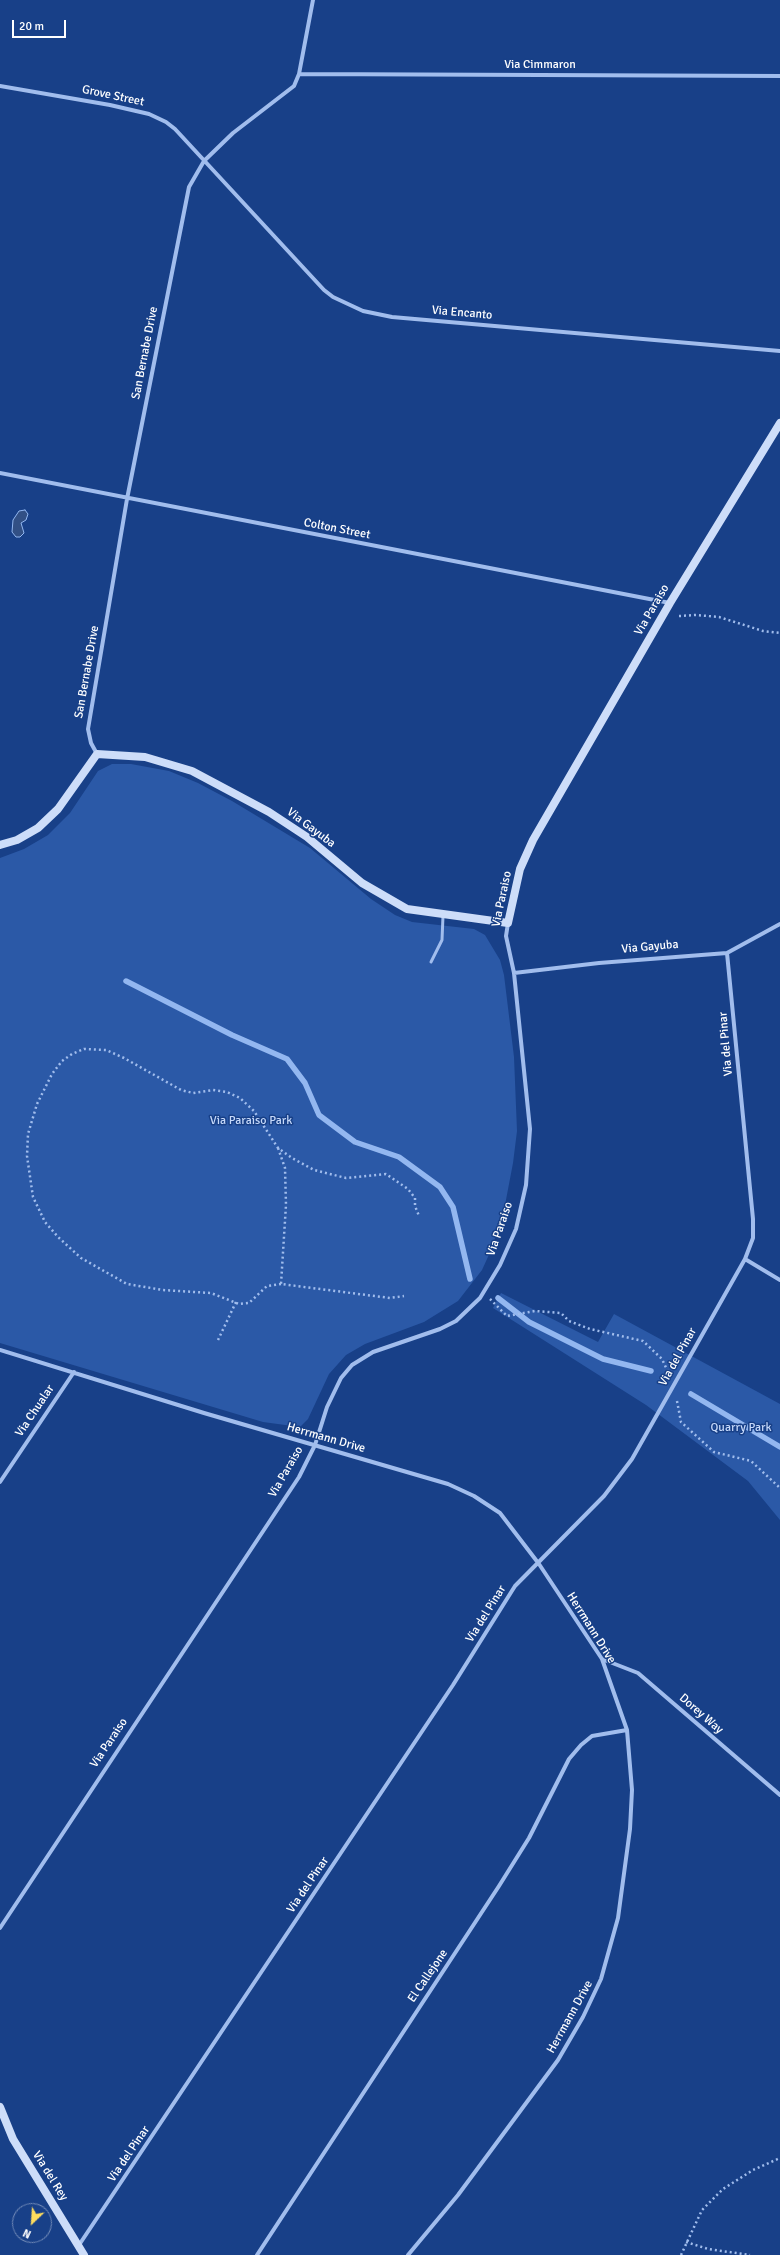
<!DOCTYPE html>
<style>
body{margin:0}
#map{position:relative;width:780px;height:2255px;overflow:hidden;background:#184088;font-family:Signika,sans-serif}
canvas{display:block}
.north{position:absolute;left:12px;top:2203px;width:40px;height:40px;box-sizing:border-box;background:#184088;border:1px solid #748cb8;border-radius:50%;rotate:205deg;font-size:11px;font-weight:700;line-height:16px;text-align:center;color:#fff}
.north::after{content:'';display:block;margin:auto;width:14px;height:18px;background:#ffdd5d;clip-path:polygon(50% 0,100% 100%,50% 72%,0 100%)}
.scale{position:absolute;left:12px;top:20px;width:54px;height:18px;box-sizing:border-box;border:2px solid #fff;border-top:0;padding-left:5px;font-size:12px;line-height:14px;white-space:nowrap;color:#fff;-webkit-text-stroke:3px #184088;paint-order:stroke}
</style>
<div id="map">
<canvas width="780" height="2255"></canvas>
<div class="north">N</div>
<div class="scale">20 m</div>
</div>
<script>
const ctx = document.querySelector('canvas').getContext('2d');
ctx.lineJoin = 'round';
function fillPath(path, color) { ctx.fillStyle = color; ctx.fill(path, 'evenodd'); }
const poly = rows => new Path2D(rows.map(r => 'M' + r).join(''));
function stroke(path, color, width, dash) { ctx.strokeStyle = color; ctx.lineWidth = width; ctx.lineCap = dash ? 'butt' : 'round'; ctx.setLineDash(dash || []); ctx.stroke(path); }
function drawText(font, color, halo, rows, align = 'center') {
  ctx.font = font + ' Signika,sans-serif'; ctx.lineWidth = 3; ctx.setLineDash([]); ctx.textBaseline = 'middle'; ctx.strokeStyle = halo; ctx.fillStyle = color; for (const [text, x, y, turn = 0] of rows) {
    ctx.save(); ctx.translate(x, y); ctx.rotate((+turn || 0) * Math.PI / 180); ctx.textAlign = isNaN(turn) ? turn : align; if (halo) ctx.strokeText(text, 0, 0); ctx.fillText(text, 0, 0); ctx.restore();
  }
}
fillPath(poly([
 [112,764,131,764,169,771,198,783,232,801,310,848,371,899,395,915,412,922,474,929,485,935,500,960,504,975,514,1057,517,1131,513,1163,505,1205,492,1248,482,1270,458,1301,424,1322,365,1344,346,1355,329,1374,308,1419,300,1427,263,1422,0,1343,0,858,24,849,48,835,70,813,98,771],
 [501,1293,598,1342,614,1314,780,1404,780,1520,748,1481,646,1405,493,1308]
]), '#2b59a7');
const water = poly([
 [25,510,28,514,26,520,21,523,24,533,20,537,16,537,12,532,13,520,19,511,25,510]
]);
fillPath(water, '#325085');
stroke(water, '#93b7f0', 1);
stroke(poly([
 [126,981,232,1035,287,1059,305,1083,319,1115,355,1142,399,1157,440,1187,453,1207,470,1279],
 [498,1298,529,1322,603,1359,651,1371],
 [691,1394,780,1447]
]), '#93b7f0', 5.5);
stroke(poly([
 [679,616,696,615,719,617,763,631,780,633],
 [278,1148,285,1168,286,1205,281,1284,390,1298,404,1296],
 [281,1284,267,1286,249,1303,239,1304,211,1293,163,1290,127,1284,81,1258,58,1237,45,1222,33,1197,27,1156,28,1134,37,1104,52,1074,62,1061,72,1054,84,1049,106,1050,124,1058,181,1090,193,1093,213,1090,227,1092,240,1098,254,1111,278,1148,292,1158,314,1170,346,1178,386,1174,408,1189,415,1198,415,1206,419,1216],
 [490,1299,507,1316,535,1311,561,1313,569,1321,590,1329,643,1341,662,1359,668,1372],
 [218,1340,236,1302],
 [677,1401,681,1422,714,1452,751,1461,780,1488],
 [686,2242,708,2249,750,2255],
 [681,2255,702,2210,723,2189,753,2170,780,2158]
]), '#a1bded', 2.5, [2, 3]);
stroke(poly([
 [431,962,442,940,443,916]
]), '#a1bded', 3);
stroke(poly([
 [299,74,780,76],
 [0,86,110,105,149,114,166,122,175,129,324,290,333,297,363,311,392,317,780,351],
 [0,473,670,603],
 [97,754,91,743,88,729,127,499,189,187,204,161,233,133,294,86,299,74,313,0],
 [514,973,599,963,727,953,780,924],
 [745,1259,780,1280],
 [0,1350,204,1413,448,1484,474,1496,500,1513,539,1564,602,1659,627,1730,632,1790,630,1829,618,1918,601,1979,583,2017,558,2060,458,2195,408,2255],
 [0,1482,74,1372],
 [602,1659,638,1673,780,1795],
 [0,1928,299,1477,315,1445,327,1407,341,1378,352,1365,373,1352,440,1329,456,1321,480,1298,500,1265,516,1229,526,1185,530,1129,514,973,506,936,508,923],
 [79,2245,453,1685,515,1586,604,1496,632,1459,745,1259,753,1238,753,1219,727,953],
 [257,2255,499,1886,529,1838,569,1759,581,1745,592,1736,627,1730]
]), '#a1bded', 4);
stroke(poly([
 [0,845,17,840,38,828,58,809,97,754,145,757,192,771,269,812,307,837,362,883,407,909,508,923,520,869,533,840,670,603,780,423],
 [0,2107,13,2139,84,2255]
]), '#cdddf9', 8);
drawText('12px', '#fff', '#184088', [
 ["Via Cimmaron",540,65],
 ["Grove Street",113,96,12],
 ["Via Encanto",462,313,5],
 ["San Bernabe Drive",145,353,-79],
 ["Colton Street",337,529,11],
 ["Via Paraiso",652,610,-60],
 ["San Bernabe Drive",87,672,-80],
 ["Via Gayuba",311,828,37],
 ["Via Paraiso",502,899,-78],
 ["Via Gayuba",650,947,-5],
 ["Via del Pinar",726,1044,-95],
 ["Via Paraiso",500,1229,-71],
 ["Via del Pinar",678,1357,-61],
 ["Via Chualar",35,1411,-56],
 ["Herrmann Drive",326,1438,16],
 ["Via Paraiso",286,1472,-60],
 ["Via del Pinar",486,1614,-58],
 ["Herrmann Drive",591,1628,58],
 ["Dorey Way",701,1714,41],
 ["Via Paraiso",109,1743,-56],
 ["Via del Pinar",308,1885,-56],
 ["El Callejone",428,1976,-56],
 ["Herrmann Drive",570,2017,-61],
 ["Via del Pinar",129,2154,-56],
 ["Via del Rey",50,2176,58]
]);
drawText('12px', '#c6d9fa', '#184088', [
 ["Via Paraiso Park",251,1121],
 ["Quarry Park",741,1428]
]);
</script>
